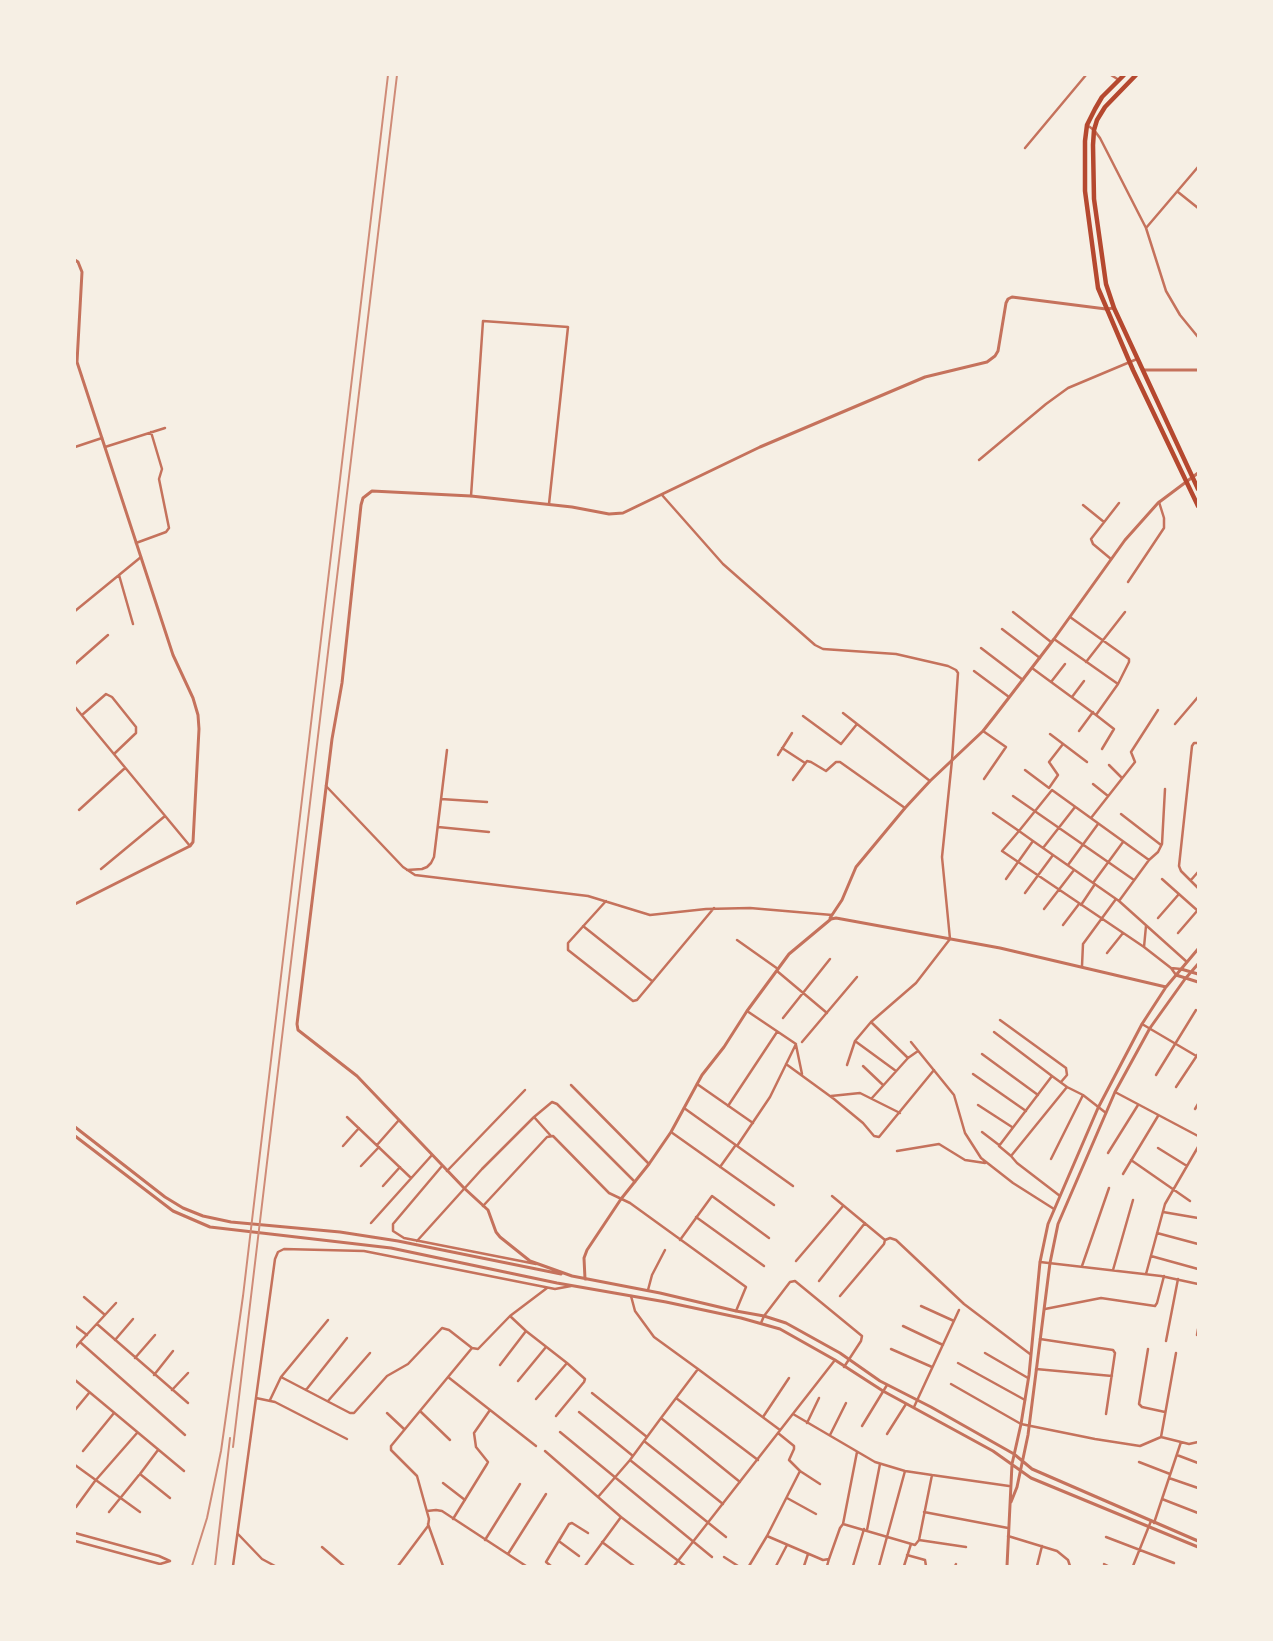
<!DOCTYPE html>
<style>
body{margin:0}
#map{position:relative;width:1273px;height:1641px;overflow:hidden;background:#f6efe4;font-family:Commissioner,sans-serif}
canvas{display:block}
.frame{position:absolute;inset:0;border:76px solid #f6efe4;pointer-events:none}
</style>
<div id="map">
<canvas width="1273" height="1641"></canvas>
<div class="frame"></div>
</div>
<script>
const ctx = document.querySelector('canvas').getContext('2d');
ctx.lineJoin = 'round';
const poly = rows => new Path2D(rows.map(r => 'M' + r).join(''));
function stroke(path, color, width, dash) { ctx.strokeStyle = color; ctx.lineWidth = width; ctx.lineCap = dash ? 'butt' : 'round'; ctx.setLineDash(dash || []); ctx.stroke(path); }
stroke(poly([
 [1111,75,1119,80],
 [1087,125,1094,130,1100,138,1146,228,1166,291,1180,315,1198,337],
 [1025,148,1086,75],
 [1178,192,1198,208],
 [1146,228,1198,167],
 [75,447,102,438],
 [105,447,165,428],
 [979,460,1046,404,1068,388,1137,359],
 [662,495,723,564,815,645,823,649,896,654,948,666,956,670,958,673,952,760,942,857,950,939,916,983,871,1022,908,1058],
 [471,496,483,321,568,327,549,504],
 [1083,505,1104,522],
 [136,543,166,532,169,528,159,479,162,469,151,432],
 [1111,559,1093,544,1091,539,1119,503],
 [119,575,133,624],
 [1128,582,1164,528,1164,518,1159,502],
 [75,611,141,557],
 [1013,612,1051,642],
 [1070,617,1129,659,1129,662,1118,684],
 [1002,629,1040,658],
 [1054,639,1118,684,1096,715,1114,729,1102,749],
 [981,648,1023,680],
 [1086,662,1125,612],
 [75,664,108,635],
 [1032,668,1096,715],
 [974,671,1009,697],
 [1051,682,1065,664],
 [1072,697,1084,681],
 [75,707,190,846],
 [843,713,930,781],
 [82,715,106,694,112,697,136,727,136,733,114,754],
 [803,716,841,744,857,724],
 [1175,724,1198,697],
 [983,731,1006,747,984,779],
 [1079,731,1093,712],
 [1050,734,1087,762],
 [1198,743,1194,743,1192,746,1179,866,1181,871,1198,888],
 [782,748,805,763],
 [778,755,792,733],
 [1109,765,1122,778],
 [1025,770,1049,788],
 [793,780,807,761,811,762,826,771,836,762,840,762,905,808],
 [1093,784,1108,796],
 [326,786,403,867,415,875,588,896,650,915,706,909,750,908,832,915],
 [1049,788,1058,775,1049,762,1063,744],
 [1013,796,1134,880],
 [441,799,487,802],
 [79,810,125,768],
 [993,813,1019,831,1033,841,1119,901,1149,860,1052,790,1019,831,1002,851,1144,947,1171,968,1176,975],
 [1121,814,1161,845],
 [1091,818,1135,762,1131,752,1158,710],
 [438,827,489,832],
 [1043,848,1075,807],
 [1149,860,1158,852,1162,844,1165,789],
 [1068,865,1098,824],
 [101,869,165,816],
 [407,870,422,869,427,867,431,863,434,857,447,750],
 [1006,879,1033,841],
 [1162,879,1198,911],
 [1191,880,1198,872],
 [1093,883,1123,842],
 [1025,893,1053,855],
 [606,901,568,943,568,950,633,1001,637,1000,714,908],
 [1119,901,1187,962],
 [1081,905,1095,884],
 [1044,909,1074,870],
 [1158,918,1179,894],
 [1063,925,1079,904],
 [583,926,652,981],
 [1178,933,1197,911],
 [737,940,778,969],
 [1144,947,1146,926],
 [1107,953,1123,933],
 [1082,966,1083,944,1116,899],
 [1171,968,1181,969],
 [777,971,827,1013],
 [783,1018,830,959],
 [1000,1020,1066,1068,1067,1075,1061,1082],
 [1142,1024,1198,1057],
 [994,1032,1052,1076,999,1146,1011,1156,1067,1087,1083,1095,1106,1113],
 [855,1041,896,1071],
 [802,1042,857,977],
 [911,1042,954,1095,965,1133,981,1158,1013,1183,1054,1209],
 [796,1045,802,1074],
 [982,1054,1038,1095],
 [786,1064,834,1099,863,1123,874,1136,879,1137,934,1070],
 [847,1065,855,1041,871,1022],
 [863,1066,883,1085],
 [973,1074,1026,1111],
 [1156,1075,1196,1010],
 [1052,1076,1067,1087],
 [697,1084,753,1123],
 [571,1085,649,1164],
 [1176,1087,1198,1054],
 [1115,1092,1198,1136],
 [831,1096,860,1093,900,1113],
 [872,1098,908,1058,918,1051],
 [978,1105,1012,1127],
 [728,1106,777,1032],
 [684,1108,793,1186],
 [1195,1109,1198,1104],
 [347,1117,411,1178],
 [534,1117,551,1136],
 [671,1132,774,1205],
 [982,1132,999,1145],
 [377,1145,399,1120],
 [343,1146,359,1128],
 [737,1146,770,1097,796,1044,747,1011],
 [1158,1148,1187,1166],
 [897,1151,939,1144,965,1160,985,1163],
 [1108,1153,1138,1105],
 [1011,1156,1017,1163,1060,1196],
 [1051,1159,1083,1095],
 [1131,1160,1190,1201],
 [361,1166,379,1147],
 [442,1166,393,1224,393,1231,404,1238,536,1264],
 [720,1167,735,1146],
 [447,1171,525,1090],
 [1123,1174,1158,1116],
 [383,1186,400,1167],
 [832,1196,885,1240,884,1244,840,1296],
 [483,1206,547,1137,553,1136,609,1193,630,1203,746,1287,736,1311],
 [1163,1212,1198,1218],
 [696,1217,764,1266],
 [371,1223,432,1155],
 [1157,1233,1198,1244],
 [680,1240,712,1196,769,1238],
 [885,1240,890,1238,896,1240,964,1304,1030,1354],
 [417,1241,482,1169,534,1117,552,1102,557,1104,635,1182],
 [1151,1256,1198,1269],
 [796,1261,843,1206],
 [1040,1262,1161,1276,1198,1284],
 [1082,1266,1109,1188],
 [1113,1270,1133,1200],
 [1146,1274,1165,1204,1198,1147],
 [819,1281,865,1223],
 [648,1290,652,1275,665,1250],
 [631,1296,635,1311,654,1337,698,1369],
 [84,1297,105,1315],
 [921,1306,954,1321],
 [1045,1309,1101,1298,1155,1306,1157,1303,1164,1276],
 [510,1316,547,1288],
 [761,1323,764,1316,790,1282,795,1281,862,1336,861,1341,844,1367],
 [97,1324,188,1403],
 [75,1326,87,1335],
 [903,1326,943,1345],
 [1197,1335,1198,1329],
 [1040,1339,1113,1350,1115,1353,1106,1414],
 [115,1340,133,1319],
 [1166,1341,1178,1279],
 [80,1342,116,1303],
 [75,1348,80,1342,185,1435],
 [891,1349,932,1367],
 [1148,1349,1139,1404,1142,1407,1165,1412],
 [985,1353,1028,1378],
 [135,1358,155,1335],
 [958,1363,1025,1400],
 [500,1365,526,1331],
 [1036,1369,1112,1376],
 [154,1375,173,1351],
 [281,1377,350,1413,354,1413,387,1376,408,1364,442,1328,449,1330,472,1348,478,1349,510,1316,526,1331,567,1363,585,1379,584,1382,556,1416],
 [448,1377,536,1446],
 [75,1380,184,1471],
 [518,1381,546,1347],
 [951,1384,1021,1424,1095,1439,1140,1446,1161,1437,1189,1444,1198,1442],
 [172,1390,188,1373],
 [306,1390,347,1338],
 [592,1393,647,1437],
 [256,1398,275,1402,347,1439],
 [676,1398,758,1460],
 [536,1399,567,1363],
 [270,1400,281,1377,328,1320],
 [328,1401,370,1353],
 [914,1407,959,1310],
 [75,1410,89,1393],
 [420,1411,450,1440],
 [579,1412,633,1456],
 [387,1413,404,1429],
 [793,1414,875,1462,905,1471,932,1475],
 [763,1417,789,1378],
 [661,1418,698,1369,780,1430],
 [807,1423,819,1398],
 [862,1426,887,1385],
 [560,1432,712,1557],
 [887,1434,906,1404],
 [830,1435,846,1403],
 [1161,1437,1176,1353],
 [644,1441,723,1504],
 [158,1450,140,1474,170,1498],
 [83,1451,114,1413],
 [545,1451,621,1517],
 [1177,1455,1198,1463],
 [630,1460,726,1537],
 [1139,1462,1170,1474],
 [75,1465,140,1512],
 [800,1471,820,1484],
 [1169,1478,1198,1488],
 [443,1483,465,1500],
 [598,1497,630,1460,661,1418,740,1482],
 [787,1498,816,1514],
 [1162,1499,1198,1513],
 [76,1507,95,1481,137,1433],
 [427,1511,436,1510,442,1511,526,1566],
 [109,1512,139,1475],
 [924,1512,1008,1528],
 [453,1519,487,1464,488,1462,476,1447,474,1433,490,1410],
 [1154,1523,1181,1442],
 [428,1524,443,1566],
 [843,1524,857,1452],
 [867,1530,880,1464],
 [75,1533,159,1556,170,1561],
 [238,1534,262,1559,275,1566],
 [767,1536,800,1471,789,1460,794,1449,794,1446,778,1433],
 [1008,1536,1057,1551,1068,1560,1070,1566],
 [1106,1537,1174,1563],
 [485,1540,520,1484],
 [919,1540,966,1547],
 [75,1541,160,1564,170,1561],
 [560,1542,579,1556],
 [602,1542,634,1566],
 [322,1547,344,1566],
 [508,1554,546,1494],
 [907,1555,925,1560,926,1566],
 [724,1557,738,1566],
 [1104,1564,1108,1566],
 [233,1566,275,1259,278,1252,284,1249,364,1251,555,1289,571,1286],
 [398,1566,428,1526,429,1519,417,1476,391,1450,391,1446,472,1348],
 [551,1566,546,1562,569,1524,572,1523,588,1533],
 [585,1566,621,1517,685,1566],
 [674,1566,835,1360],
 [749,1566,767,1536,823,1560,829,1559,840,1528,843,1524,915,1545,919,1540,932,1475,1009,1486],
 [776,1566,787,1545],
 [804,1566,808,1554],
 [827,1566,829,1559],
 [853,1566,864,1529],
 [879,1566,905,1471],
 [904,1566,911,1544],
 [955,1566,956,1564],
 [1037,1566,1042,1546],
 [1133,1566,1151,1521]
]), '#c5725c', 2.5);
stroke(poly([
 [75,260,78,262,82,272,77,362,173,655,193,698,198,715,199,729,193,842,190,846,75,904],
 [1143,370,1198,370],
 [830,918,842,900,856,867,905,808,930,781,983,731,994,717,1054,639,1125,540,1158,503,1198,473],
 [1181,969,1198,974],
 [1176,975,1198,982],
 [75,1127,165,1197,183,1208,203,1216,231,1222,340,1232,398,1241,561,1274],
 [75,1136,173,1211,210,1227,391,1248,557,1283,666,1302,741,1318,780,1329,835,1360,883,1391,993,1451,1031,1478,1198,1547],
 [572,1276,530,1261,500,1237,496,1232,488,1210,464,1188,357,1076,298,1030,297,1024,332,739,342,683,361,505,363,498,372,491,471,496,572,507,609,514,623,513,760,447,925,377,987,362,995,356,998,351,1006,303,1008,299,1012,297,1106,309,1114,308],
 [572,1276,660,1293,736,1311,764,1316,786,1323,840,1353,880,1381,931,1407,1014,1454,1032,1469,1198,1541],
 [585,1279,584,1258,587,1250,621,1199,649,1164,671,1132,702,1075,724,1047,747,1011,789,954,831,919,836,918,1000,948,1166,987],
 [1011,1502,1017,1487,1028,1435,1050,1263,1058,1224,1115,1092,1150,1028,1185,979,1198,964],
 [1007,1566,1012,1464,1021,1424,1029,1375,1040,1262,1048,1224,1098,1108,1142,1024,1166,987,1198,949]
]), '#c5725c', 3);
stroke(poly([
 [1124,75,1102,97,1095,109,1087,125,1085,141,1085,191,1098,288,1133,370,1198,506],
 [1136,75,1105,107,1097,120,1094,130,1093,145,1094,199,1106,284,1114,308,1198,489]
]), '#b5482f', 4.5);
stroke(poly([
 [233,1447,397,75],
 [192,1566,207,1518,221,1451,243,1296,388,75],
 [215,1566,230,1438]
]), '#cf8b77', 2);
</script>
